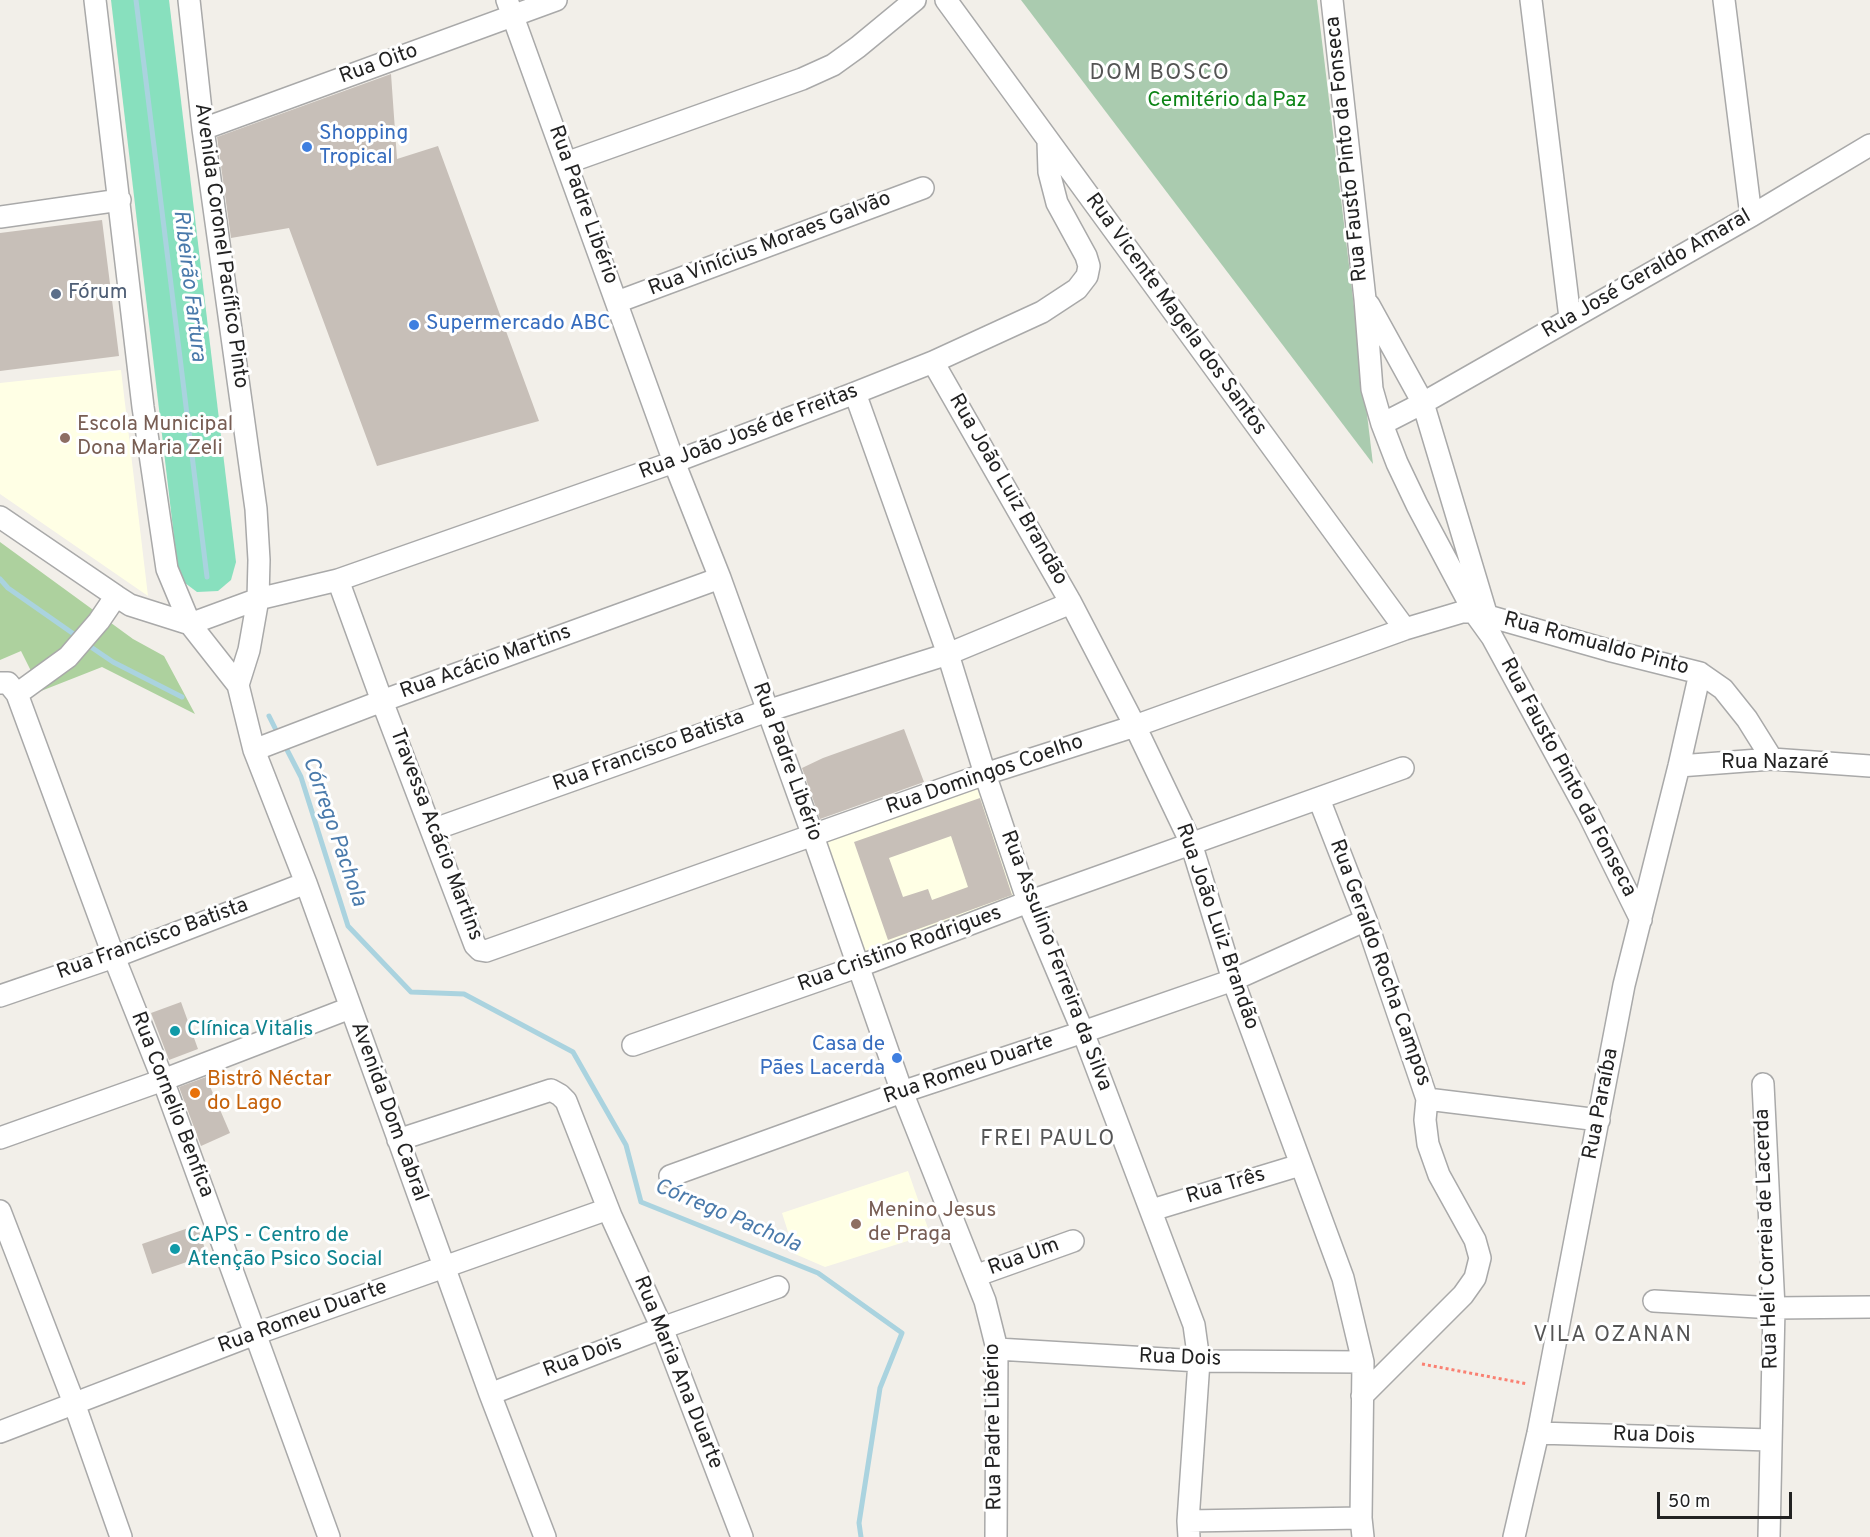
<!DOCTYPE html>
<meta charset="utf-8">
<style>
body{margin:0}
#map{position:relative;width:1870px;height:1537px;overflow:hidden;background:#f2efe9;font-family:Overpass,sans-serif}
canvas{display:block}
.scale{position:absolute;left:1657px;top:1492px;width:135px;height:27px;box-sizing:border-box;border:3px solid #222;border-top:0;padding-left:8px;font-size:18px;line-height:21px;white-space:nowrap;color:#222;-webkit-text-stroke:4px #fff;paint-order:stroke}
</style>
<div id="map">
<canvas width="1870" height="1537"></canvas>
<div class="scale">50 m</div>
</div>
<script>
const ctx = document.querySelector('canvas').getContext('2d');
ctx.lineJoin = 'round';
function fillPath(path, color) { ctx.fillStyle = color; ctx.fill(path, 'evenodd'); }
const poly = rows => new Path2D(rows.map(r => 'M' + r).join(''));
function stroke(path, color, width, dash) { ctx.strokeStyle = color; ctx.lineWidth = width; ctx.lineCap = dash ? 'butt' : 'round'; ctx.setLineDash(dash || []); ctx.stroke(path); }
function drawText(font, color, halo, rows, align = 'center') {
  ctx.font = font + ' Overpass,sans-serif'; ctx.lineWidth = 6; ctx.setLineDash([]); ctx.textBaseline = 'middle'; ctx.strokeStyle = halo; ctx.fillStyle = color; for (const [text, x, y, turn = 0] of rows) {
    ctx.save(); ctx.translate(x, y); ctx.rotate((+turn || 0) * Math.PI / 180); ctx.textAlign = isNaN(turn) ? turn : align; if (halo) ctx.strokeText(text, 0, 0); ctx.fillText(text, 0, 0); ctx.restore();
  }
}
fillPath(poly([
 [121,370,148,596,0,494,0,383],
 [983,786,1022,897,864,953,825,841],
 [908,1171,930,1234,825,1267,795,1254,782,1213]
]), '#ffffe5');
fillPath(poly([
 [0,542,133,639,164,656,195,714,102,667,41,691,21,651,0,660]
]), '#add19e');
fillPath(poly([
 [1021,0,1317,0,1373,464]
]), '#aacbaf');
fillPath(poly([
 [111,0,169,0,236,562,231,580,218,591,197,592,185,583,178,571]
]), '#88e0be');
stroke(poly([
 [136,0,207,577],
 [0,579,8,588,78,637],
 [85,643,113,662,182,697],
 [269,716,279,736],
 [284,744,301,777,348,926,411,992,464,994,573,1052,626,1145,641,1202,818,1273,902,1333,880,1388,859,1523,861,1537]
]), '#aad3df', 5);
fillPath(poly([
 [391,74,397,159,438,146,539,421,377,466,289,228,231,238,217,137],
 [102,220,119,356,0,371,0,233],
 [904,729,924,782,820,819,802,768,823,758],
 [980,798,1012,895,888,940,854,842],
 [951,836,968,887,932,900,928,889,903,897,889,858],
 [181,1002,198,1049,169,1060,151,1013],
 [206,1077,230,1133,201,1146,179,1087],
 [197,1225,207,1255,152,1274,142,1244]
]), '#c7bfb8');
const minor = poly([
 [95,0,143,407,167,569,190,624,238,685,254,750,306,883,490,1394,545,1537],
 [189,0,203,129,256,509,259,560,258,599,249,650,238,685],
 [507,0,674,462,720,578,813,836,902,1092,985,1301,997,1349,996,1537],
 [946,0,1405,629],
 [1332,0,1365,299,1372,389,1382,424,1397,463,1417,505,1474,612,1492,637,1589,815,1641,920],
 [1531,0,1570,318],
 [1724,0,1751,216],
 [203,129,556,0],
 [566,163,802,79,833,65,858,47,915,0],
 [0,217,120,200],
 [617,302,923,188],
 [1369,305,1423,403,1486,613],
 [933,362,1071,603,1135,726,1191,843,1233,980,1343,1278,1363,1362,1361,1518,1363,1537],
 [855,393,948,654,985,774,1028,902,1083,1032,1194,1325,1199,1361,1188,1521,1189,1537],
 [1382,424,1423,403,1751,216,1870,145],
 [0,517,116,596],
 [338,580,382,701,475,945,480,950,486,951,985,774,1135,726,1405,629,1462,612,1474,612,1608,650,1700,673,1723,689,1747,719,1772,759],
 [0,683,8,683,17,694,114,957,163,1080,329,1537],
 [17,694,68,657,99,621,116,596,130,605,190,624,258,599,338,580,674,462,855,393,933,362,1042,312,1077,289,1087,276,1089,266,1086,256,1057,203,1049,172,1048,141],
 [254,750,382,701,720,578],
 [1679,766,1772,759,1870,766],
 [1319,799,1366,920,1427,1099,1425,1120,1428,1144,1439,1175,1475,1240,1480,1258,1475,1278,1463,1295,1362,1396],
 [432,830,767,711,948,654,1071,603],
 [0,996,114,957,306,883],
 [633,1045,857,967,1028,902,1403,768],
 [1763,1084,1774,1308,1769,1537],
 [1427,1099,1599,1120],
 [0,1138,163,1080,350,1008],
 [398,1140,551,1090,560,1095,566,1101,611,1216,662,1328,742,1537],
 [670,1176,902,1092,1083,1032,1233,980,1366,920],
 [1152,1210,1300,1165],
 [0,1211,74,1403,121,1537],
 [975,1276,1073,1241],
 [1654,1301,1774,1308,1870,1307],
 [997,1349,1199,1361,1363,1362],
 [490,1394,662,1328,778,1287],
 [0,1432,255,1334,608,1209],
 [1538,1433,1770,1440],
 [1188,1521,1361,1518],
 [1514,1537,1538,1433,1624,985,1679,766,1700,673]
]);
stroke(minor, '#a9a9a9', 24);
stroke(poly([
 [1422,1364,1528,1384]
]), '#fa8072', 3, [3, 3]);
stroke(minor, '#fff', 21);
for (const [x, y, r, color] of [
 [307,147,6,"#3f7fe0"],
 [56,294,6,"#5c6f8a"],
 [414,325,6,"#3f7fe0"],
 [65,438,6,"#8d6e63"],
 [175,1031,6,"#0f9aa8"],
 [897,1058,6,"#3f7fe0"],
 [195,1093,6,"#e8710a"],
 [856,1224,6,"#8d6e63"],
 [175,1249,6,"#0f9aa8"]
]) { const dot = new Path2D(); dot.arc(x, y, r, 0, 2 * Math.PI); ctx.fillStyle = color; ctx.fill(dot); stroke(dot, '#fff', 2); }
drawText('21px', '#222', '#fff', [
 ["Rua Oito",379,65,-20],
 ["Rua Fausto Pinto da Fonseca",1348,149,-96],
 ["Rua Padre Libério",582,205,70],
 ["Rua Vinícius Moraes Galvão",770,245,-21],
 ["Avenida Coronel Pacífico Pinto",220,246,82],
 ["Rua José Geraldo Amaral",1647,275,-30],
 ["Rua Vicente Magela dos Santos",1175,315,54],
 ["Rua João José de Freitas",749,433,-21],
 ["Rua João Luiz Brandão",1007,490,60],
 ["Rua Romualdo Pinto",1596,645,15],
 ["Rua Acácio Martins",486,663,-20],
 ["Rua Francisco Batista",649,752,-20],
 ["Rua Padre Libério",786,762,70],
 ["Rua Nazaré",1775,764],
 ["Rua Domingos Coelho",985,776,-19],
 ["Rua Fausto Pinto da Fonseca",1567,778,62],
 ["Travessa Acácio Martins",435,835,69],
 ["Rua João Luiz Brandão",1216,927,71],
 ["Rua Francisco Batista",153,940,-20],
 ["Rua Cristino Rodrigues",900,950,-20],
 ["Rua Assulino Ferreira da Silva",1055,961,69],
 ["Rua Geraldo Rocha Campos",1379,963,70],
 ["Rua Romeu Duarte",969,1070,-19],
 ["Rua Paraíba",1602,1104,-79],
 ["Rua Cornelio Benfica",171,1105,69],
 ["Avenida Dom Cabral",388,1112,70],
 ["Rua Três",1226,1187,-17],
 ["Rua Heli Correia de Lacerda",1768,1239,-92],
 ["Rua Um",1024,1258,-20],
 ["Rua Romeu Duarte",303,1318,-20],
 ["Rua Dois",583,1358,-21],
 ["Rua Dois",1180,1359,2],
 ["Rua Maria Ana Duarte",677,1373,68],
 ["Rua Padre Libério",995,1427,-91],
 ["Rua Dois",1654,1437,2]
]);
drawText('21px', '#0c8416', '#fff', [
 ["Cemitério da Paz",1227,102]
]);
drawText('21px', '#366cbe', '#fff', [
 ["Shopping",319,135],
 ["Tropical",319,159],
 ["Supermercado ABC",426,325],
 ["Casa de",885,1046,"right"],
 ["Pães Lacerda",885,1070,"right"]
], 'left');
drawText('21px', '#4e5e75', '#fff', [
 ["Fórum",68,294]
], 'left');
drawText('21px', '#785e54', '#fff', [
 ["Escola Municipal",77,426],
 ["Dona Maria Zeli",77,450],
 ["Menino Jesus",868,1212],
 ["de Praga",868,1236]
], 'left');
drawText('21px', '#0d838f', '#fff', [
 ["Clínica Vitalis",187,1031],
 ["CAPS - Centro de",187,1237],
 ["Atenção Psico Social",187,1261]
], 'left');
drawText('21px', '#c56008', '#fff', [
 ["Bistrô Néctar",207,1081],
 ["do Lago",207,1105]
], 'left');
ctx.letterSpacing = '1.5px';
drawText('22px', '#555', '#fff', [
 ["DOM BOSCO",1160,75],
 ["FREI PAULO",1048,1141],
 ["VILA OZANAN",1613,1337]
]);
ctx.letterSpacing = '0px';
drawText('italic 22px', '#4a7aab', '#fff', [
 ["Ribeirão Fartura",188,286,83],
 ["Córrego Pachola",333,832,71],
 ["Córrego Pachola",727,1217,23]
]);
</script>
